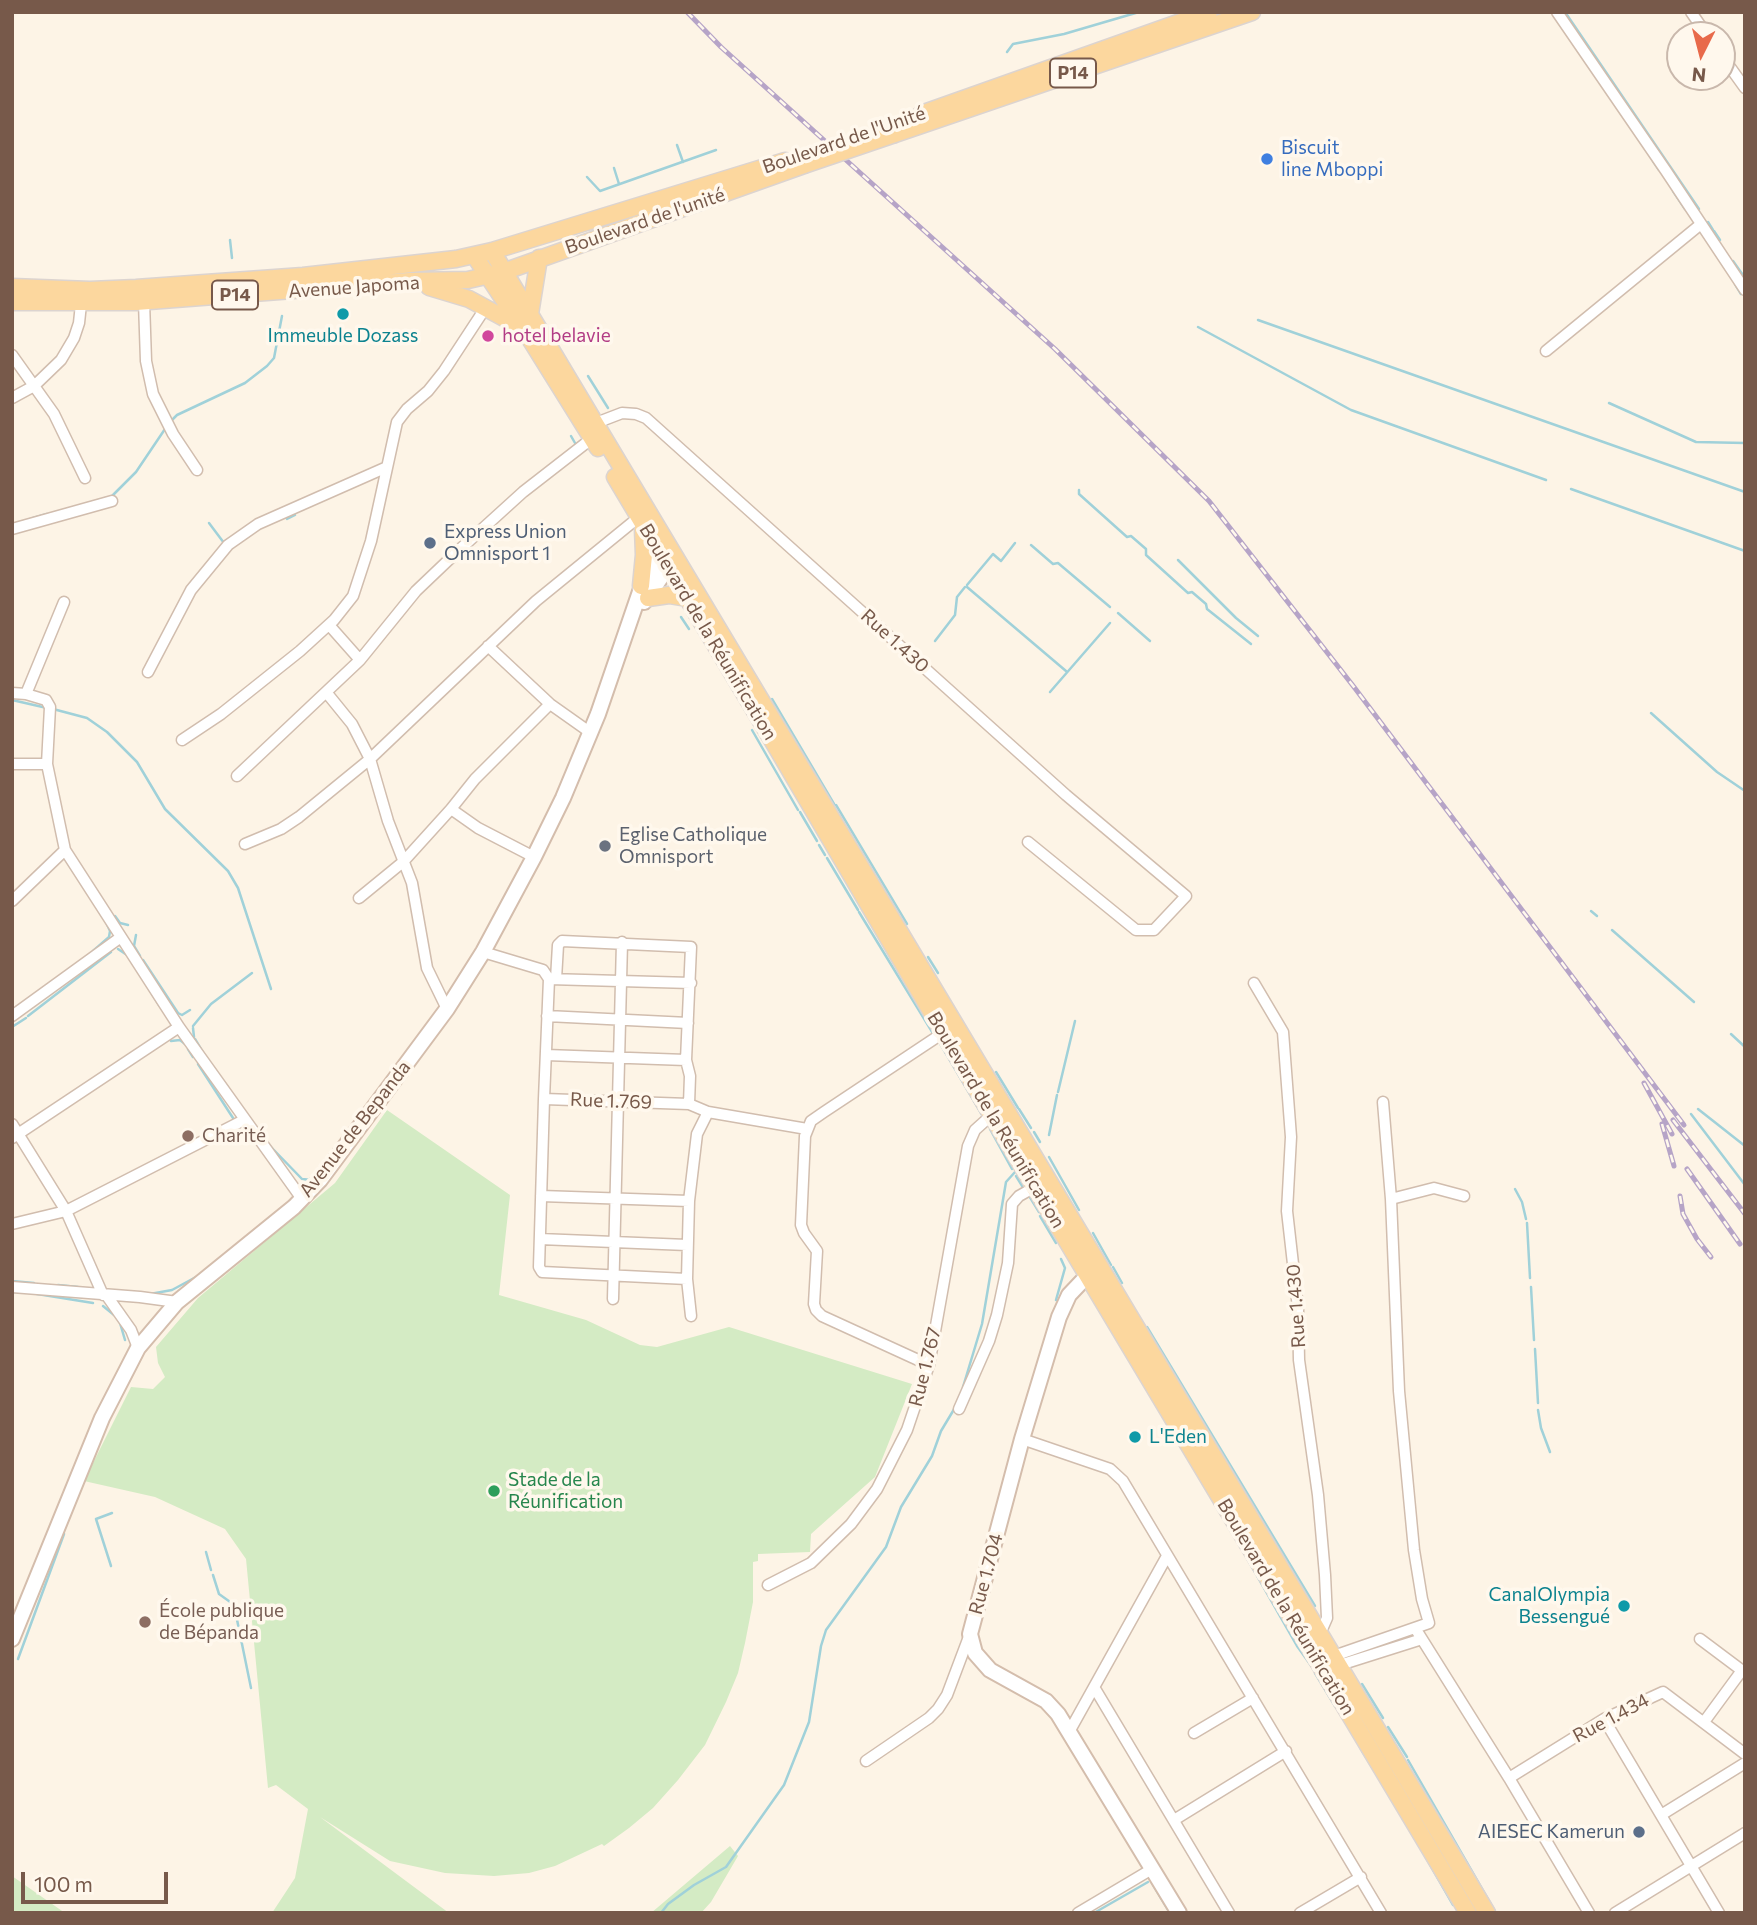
<!DOCTYPE html>
<meta charset="utf-8">
<style>
body{margin:0}
#map{position:relative;width:1757px;height:1925px;overflow:hidden;background:#fdf4e6;font-family:Commissioner,sans-serif}
canvas{display:block}
.frame{position:absolute;inset:0;border:14px solid #77594a;pointer-events:none}
.north{position:absolute;left:1666px;top:21px;width:70px;height:70px;box-sizing:border-box;background:#fff8ed;border:2px solid #c9b8ac;border-radius:50%;rotate:186deg;font-size:19px;font-weight:700;line-height:28px;text-align:center;color:#77594a}
.north::after{content:'';display:block;margin:auto;width:24px;height:32px;background:#e86a4a;clip-path:polygon(50% 0,100% 100%,50% 72%,0 100%)}
.scale{position:absolute;left:21px;top:1872px;width:147px;height:32px;box-sizing:border-box;border:4px solid #77594a;border-top:0;padding-left:9px;font-size:21px;line-height:24px;white-space:nowrap;color:#77594a;-webkit-text-stroke:5px #fff8ed;paint-order:stroke}
</style>
<div id="map">
<canvas width="1757" height="1925"></canvas>
<div class="frame"></div>
<div class="north">N</div>
<div class="scale">100 m</div>
</div>
<script>
const ctx = document.querySelector('canvas').getContext('2d');
ctx.lineJoin = 'round';
function fillPath(path, color) { ctx.fillStyle = color; ctx.fill(path, 'evenodd'); }
const poly = rows => new Path2D(rows.map(r => 'M' + r).join(''));
function stroke(path, color, width, dash) { ctx.strokeStyle = color; ctx.lineWidth = width; ctx.lineCap = dash ? 'butt' : 'round'; ctx.setLineDash(dash || []); ctx.stroke(path); }
function drawText(font, color, halo, rows, align = 'center') {
  ctx.font = font + ' Commissioner,sans-serif'; ctx.lineWidth = 7; ctx.setLineDash([]); ctx.textBaseline = 'middle'; ctx.strokeStyle = halo; ctx.fillStyle = color; for (const [text, x, y, turn = 0] of rows) {
    ctx.save(); ctx.translate(x, y); ctx.rotate((+turn || 0) * Math.PI / 180); ctx.textAlign = isNaN(turn) ? turn : align; if (halo) ctx.strokeText(text, 0, 0); ctx.fillText(text, 0, 0); ctx.restore();
  }
}
fillPath(poly([
 [387,1110,510,1195,499,1295,586,1320,640,1345,657,1347,729,1327,912,1384,875,1477,811,1534,810,1552,758,1554,758,1561,753,1562,753,1602,745,1643,738,1673,726,1702,705,1745,678,1780,653,1808,629,1828,604,1846,602,1844,555,1866,529,1873,494,1876,445,1873,390,1861,320,1817,449,1913,272,1913,295,1878,308,1809,276,1785,268,1788,246,1559,225,1529,155,1497,84,1481,131,1387,153,1389,165,1377,158,1363,156,1347,198,1298,335,1183],
 [730,1846,738,1856,711,1902,701,1913,651,1913],
 [12,1876,65,1913,12,1913]
]), '#d4ebc4');
stroke(poly([
 [1565,12,1699,209],
 [1007,52,1013,44,1064,34,1139,12],
 [677,145,683,162],
 [1653,161,1659,170],
 [614,168,619,184],
 [587,177,600,191,716,150],
 [1673,191,1685,209],
 [1708,222,1713,230],
 [1714,231,1720,240],
 [230,240,232,258],
 [1733,261,1745,278],
 [1735,284,1741,294],
 [1258,320,1745,492],
 [1198,327,1351,410,1546,480],
 [588,376,608,408],
 [1609,403,1696,442,1745,443],
 [171,421,177,415,245,383,267,366,274,358,282,316],
 [571,436,575,443],
 [1571,489,1745,551],
 [1079,490,1079,494,1127,537,1131,536,1146,549,1146,555,1188,593,1192,592,1206,604,1207,609,1251,644],
 [110,498,136,472,167,426],
 [33,518,47,514],
 [287,519,295,515],
 [209,523,224,543],
 [1031,545,1053,564,1058,563,1110,607],
 [1178,560,1236,618,1258,636],
 [967,585,993,554,1001,561,1015,543],
 [967,587,1066,671],
 [1118,613,1150,641],
 [681,617,689,629],
 [935,641,955,615,957,597,965,587],
 [1050,692,1110,623],
 [772,699,834,804],
 [12,700,47,708],
 [53,709,87,718,107,732,137,762,165,809,228,871,238,888,271,989],
 [1651,713,1717,772,1745,791],
 [752,730,798,810],
 [836,805,907,924],
 [800,812,817,841],
 [819,845,825,855],
 [827,858,858,910],
 [1591,911,1597,916],
 [859,912,934,1035],
 [115,916,120,923,128,925],
 [1612,930,1694,1002],
 [136,935,134,946,140,956],
 [118,949,127,955],
 [93,951,109,937,110,931,106,922],
 [928,957,938,973],
 [143,960,178,1013,182,1015,190,1010],
 [146,984,159,1005],
 [28,1016,111,952],
 [193,1026,211,1004,252,973],
 [12,1027,26,1018],
 [193,1028,194,1037],
 [1731,1034,1745,1047],
 [195,1039,205,1056],
 [938,1040,984,1118],
 [171,1041,180,1040,185,1044],
 [188,1049,193,1057],
 [198,1064,233,1118],
 [996,1072,1018,1108],
 [1058,1092,1075,1021],
 [1019,1109,1031,1128],
 [1698,1109,1745,1146],
 [1691,1114,1745,1185],
 [990,1129,1012,1169],
 [1034,1132,1040,1142],
 [1049,1135,1057,1095],
 [270,1146,302,1179,312,1180],
 [1049,1157,1079,1210],
 [1016,1176,1024,1189],
 [1515,1189,1522,1202,1526,1219],
 [1028,1194,1039,1212],
 [1040,1216,1056,1243],
 [1527,1223,1530,1278],
 [1093,1233,1111,1265],
 [1113,1267,1122,1283],
 [12,1281,34,1283],
 [58,1285,78,1287],
 [1531,1287,1534,1340],
 [12,1292,18,1292],
 [31,1293,93,1303],
 [150,1294,172,1290,196,1277],
 [1056,1300,1065,1268,1061,1259],
 [103,1306,114,1315],
 [120,1323,125,1340],
 [1147,1327,1315,1606],
 [1535,1349,1538,1403],
 [963,1387,982,1324,1006,1182,1015,1172],
 [1538,1410,1541,1428,1550,1452],
 [1236,1539,1297,1646,1315,1671],
 [206,1552,211,1570],
 [111,1566,96,1519,112,1513],
 [213,1575,219,1594,233,1604],
 [234,1605,251,1688],
 [18,1659,64,1534],
 [1315,1673,1335,1706],
 [1362,1684,1383,1718],
 [1388,1727,1407,1757],
 [1361,1749,1377,1775],
 [1408,1760,1496,1913],
 [1425,1856,1453,1905],
 [1152,1883,1170,1913],
 [661,1913,668,1904,694,1885,726,1867,784,1785,809,1722,821,1646,826,1630,886,1547,901,1507,932,1456,941,1431,956,1406],
 [1094,1913,1148,1882]
]), '#a0d1d9', 2.5);
const street = poly([
 [1557,12,1666,171,1745,290],
 [1691,12,1707,35],
 [1722,56,1745,88],
 [144,302,146,361,153,394,173,434,197,470],
 [1546,351,1701,224],
 [12,355,54,414,85,478],
 [12,398,34,386,61,360,74,338,79,323,81,304],
 [596,423,622,413,636,414,646,418,1066,795,1186,896,1154,930,1136,930,1028,842],
 [12,529,112,501],
 [64,602,26,694,46,700,50,707,47,764,65,850,179,1027,302,1199],
 [329,625,360,660],
 [488,646,550,704,591,733],
 [148,672,191,590,228,545,258,524,387,467],
 [326,692,352,724,370,759,388,821,412,883,427,968,447,1009],
 [12,693,26,694],
 [182,740,221,714,300,651,334,620,353,596,371,541,397,422,407,409,428,391,444,371,486,307],
 [12,764,47,764],
 [237,776,360,660,416,591,458,551,523,492,595,436],
 [451,809,478,828,534,857],
 [245,844,281,829,299,817,370,759,536,601,639,517],
 [359,898,403,862,451,809,475,779,550,704],
 [12,901,65,850],
 [483,952,543,970,549,979,544,1099],
 [549,979,691,983],
 [556,979,558,945,562,941,691,947,686,1060,690,1076,689,1104],
 [1254,983,1283,1032,1291,1137,1287,1211,1298,1308,1299,1360,1318,1495,1325,1575,1327,1618,1320,1634],
 [12,1016,121,937],
 [547,1016,688,1023],
 [546,1055,686,1060],
 [1383,1102,1391,1199],
 [12,1124,66,1211,103,1295],
 [12,1138,179,1027],
 [541,1196,689,1201],
 [12,1224,66,1211,244,1120],
 [540,1239,687,1245],
 [687,1279,542,1272,539,1267,544,1099,689,1104,708,1112,807,1129],
 [12,1287,140,1297,177,1302],
 [107,1296,131,1330,138,1348],
 [613,1299,622,942],
 [691,1316,687,1279,689,1201,697,1134,708,1112],
 [929,1365,822,1316,816,1310,814,1304,817,1251,804,1233,801,1225,805,1136,811,1121,824,1112,946,1031],
 [959,1409,989,1341,997,1315,1008,1263,1012,1204,1019,1196,1035,1187],
 [1022,1439,1110,1469,1123,1481,1381,1913],
 [768,1585,811,1563,851,1524,877,1489,907,1430,929,1365,968,1146,975,1130,995,1112],
 [1415,1628,1509,1778,1589,1913],
 [1700,1639,1740,1669,1740,1673,1704,1722],
 [1328,1658,1429,1623,1422,1599,1414,1550,1399,1391,1391,1199,1434,1188,1464,1196],
 [1324,1670,1422,1639],
 [1094,1687,1229,1913],
 [1604,1719,1719,1913],
 [1069,1732,1167,1556],
 [1194,1733,1253,1698],
 [866,1761,929,1718,938,1709,947,1695,970,1634],
 [1509,1778,1604,1719,1663,1692,1745,1754],
 [1661,1815,1745,1763],
 [1174,1820,1286,1751],
 [1078,1913,1152,1869],
 [1300,1913,1361,1877],
 [1615,1913,1745,1833]
]);
const secondary = poly([
 [644,602,669,566,676,560],
 [1096,1270,1088,1275,1069,1295,1059,1317,1022,1439,970,1634,975,1653,990,1670,1046,1701,1058,1714,1179,1913],
 [12,1639,102,1418,138,1348,177,1302,294,1207,320,1180,447,1009,483,952,534,857,563,798,598,714,645,577,655,564,671,551]
]);
const primary = poly([
 [921,114,1209,12],
 [895,134,1252,12],
 [492,251,1487,1913],
 [474,255,532,342,598,448],
 [12,287,90,290,136,288,303,276,456,259,492,251,785,161],
 [429,287,469,299,517,325],
 [12,302,136,302,410,281,468,280,503,272,804,165],
 [530,314,539,258],
 [615,477,768,733,991,1114,1468,1913],
 [641,586,644,555,643,528],
 [648,598,669,595,687,598]
]);
stroke(street, '#d1bdae', 13);
stroke(secondary, '#d4bdac', 18);
stroke(primary, '#dcd4d0', 19);
stroke(street, '#fff', 10);
stroke(secondary, '#fff', 14);
stroke(primary, '#fcd79e', 16);
const rail = poly([
 [687,12,721,47,1055,349,1209,501,1354,687,1684,1125],
 [1644,1083,1672,1134],
 [1673,1120,1745,1214],
 [1662,1124,1674,1166],
 [1687,1169,1740,1244],
 [1680,1196,1683,1214,1697,1239,1711,1257]
]);
stroke(rail, '#b6a4c7', 5);
stroke(rail, '#fff8ed', 2.5, [8]);
const primaryBridge = poly([
 [804,165,895,134]
]);
stroke(primaryBridge, '#dcd4d0', 19, []);
stroke(primaryBridge, '#fcd79e', 16);
for (const [x, y, r, color] of [
 [1267,159,7,"#3f7fe0"],
 [343,314,7,"#0f9aa8"],
 [488,336,7,"#d1479c"],
 [430,543,7,"#5c6f8a"],
 [605,846,7,"#6b7280"],
 [188,1136,7,"#8d6e63"],
 [1135,1437,7,"#0f9aa8"],
 [494,1491,7,"#2e9e5b"],
 [1624,1606,7,"#0f9aa8"],
 [145,1622,7,"#8d6e63"],
 [1639,1832,7,"#5c6f8a"]
]) { const dot = new Path2D(); dot.arc(x, y, r, 0, 2 * Math.PI); ctx.fillStyle = color; ctx.fill(dot); stroke(dot, '#fff8ed', 2.5); }
for (const [x, y, w] of [
 [1073,73,46],
 [235,295,46]
]) { const box = new Path2D(); box.roundRect(x - w / 2, y - 14.5, w, 29, 5); ctx.fillStyle = '#fff8ed'; ctx.fill(box); stroke(box, '#77594a', 2); }
drawText('bold 18px', '#77594a', null, [
 ["P14",1073,73],
 ["P14",235,295]
]);
drawText('19px', '#77594a', '#fff8ed', [
 ["Boulevard de l'Unité",844,140,-19],
 ["Boulevard de l'unité",645,221,-19],
 ["Avenue Japoma",354,287,-4],
 ["Boulevard de la Réunification",708,632,59],
 ["Rue 1.430",895,641,42],
 ["Rue 1.769",611,1101,2],
 ["Boulevard de la Réunification",996,1120,59],
 ["Avenue de Bepanda",355,1129,-52],
 ["Rue 1.430",1296,1306,-94],
 ["Rue 1.767",925,1367,-76],
 ["Rue 1.704",986,1574,-75],
 ["Boulevard de la Réunification",1286,1607,59],
 ["Rue 1.434",1611,1718,-28]
]);
drawText('19px', '#366cbe', '#fff8ed', [
 ["Biscuit",1281,148],
 ["line Mboppi",1281,170]
], 'left');
drawText('19px', '#0d838f', '#fff8ed', [
 ["Immeuble Dozass",343,336],
 ["L'Eden",1149,1437,"left"],
 ["CanalOlympia",1610,1595,"right"],
 ["Bessengué",1610,1617,"right"]
]);
drawText('19px', '#b23c85', '#fff8ed', [
 ["hotel belavie",502,336]
], 'left');
drawText('19px', '#4e5e75', '#fff8ed', [
 ["Express Union",444,532],
 ["Omnisport 1",444,554],
 ["AIESEC Kamerun",1625,1832,"right"]
], 'left');
drawText('19px', '#5b616d', '#fff8ed', [
 ["Eglise Catholique",619,835],
 ["Omnisport",619,857]
], 'left');
drawText('19px', '#785e54', '#fff8ed', [
 ["Charité",202,1136],
 ["École publique",159,1611],
 ["de Bépanda",159,1633]
], 'left');
drawText('19px', '#27864d', '#fff8ed', [
 ["Stade de la",508,1480],
 ["Réunification",508,1502]
], 'left');
</script>
